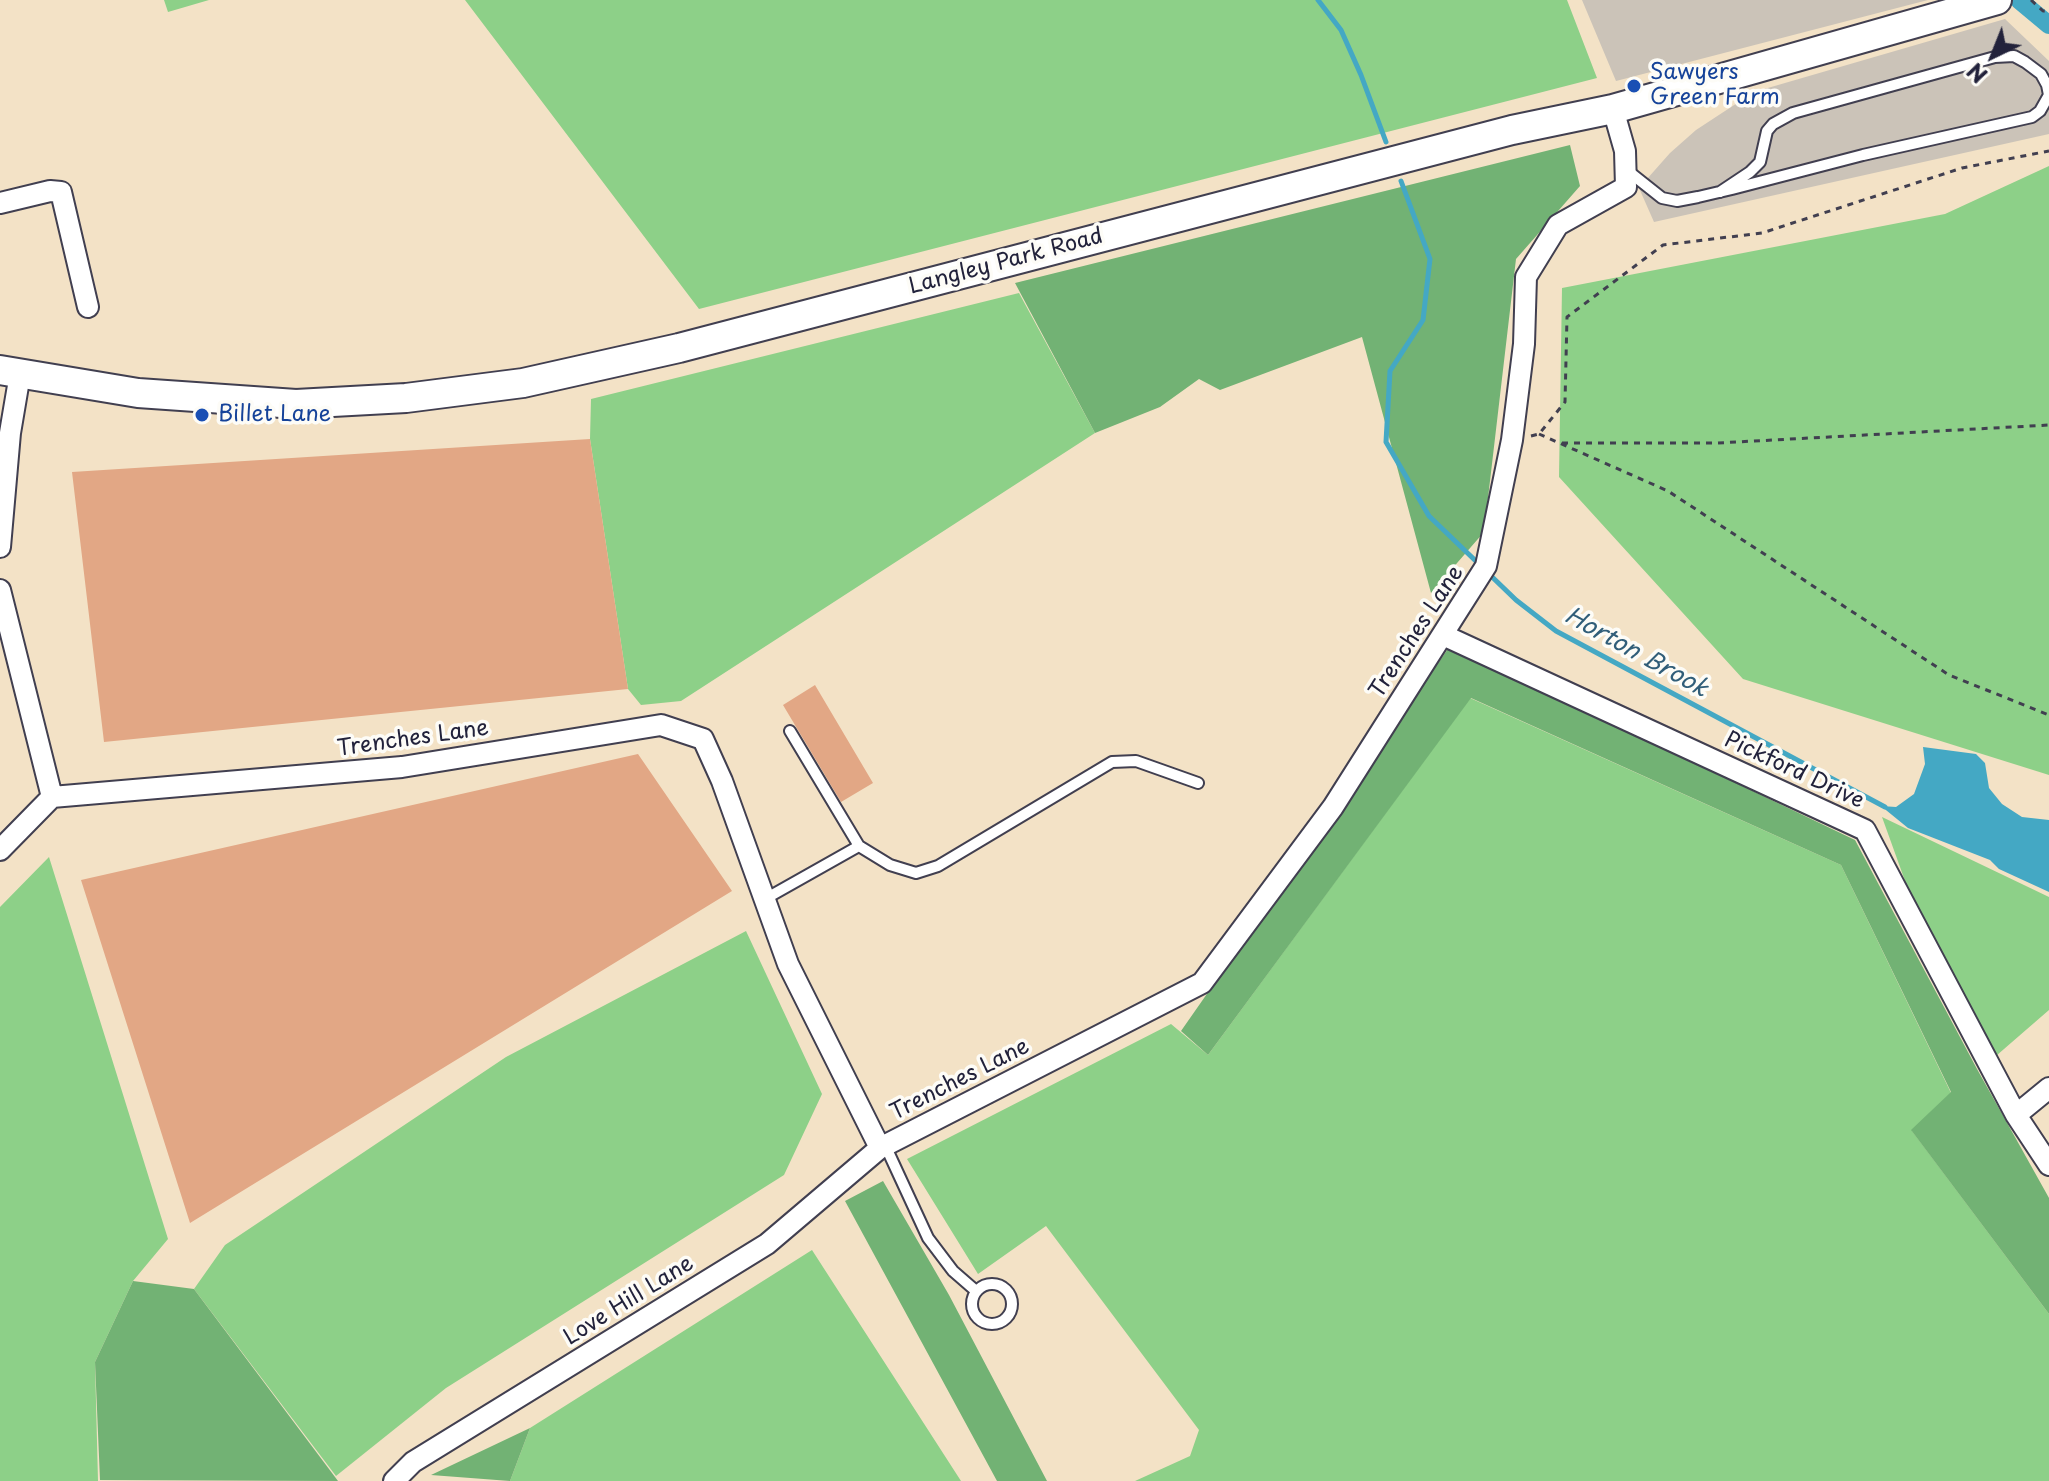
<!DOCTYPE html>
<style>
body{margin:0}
#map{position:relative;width:2049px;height:1481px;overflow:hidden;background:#f3e2c6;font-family:"Playpen Sans",sans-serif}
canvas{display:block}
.north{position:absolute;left:1953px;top:16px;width:80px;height:80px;-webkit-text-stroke:6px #fdfcf7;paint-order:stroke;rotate:223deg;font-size:22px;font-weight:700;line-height:32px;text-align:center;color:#22223b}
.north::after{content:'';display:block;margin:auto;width:28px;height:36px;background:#22223b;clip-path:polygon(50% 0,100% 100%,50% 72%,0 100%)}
</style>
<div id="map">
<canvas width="2049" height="1481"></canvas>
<div class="north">N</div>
</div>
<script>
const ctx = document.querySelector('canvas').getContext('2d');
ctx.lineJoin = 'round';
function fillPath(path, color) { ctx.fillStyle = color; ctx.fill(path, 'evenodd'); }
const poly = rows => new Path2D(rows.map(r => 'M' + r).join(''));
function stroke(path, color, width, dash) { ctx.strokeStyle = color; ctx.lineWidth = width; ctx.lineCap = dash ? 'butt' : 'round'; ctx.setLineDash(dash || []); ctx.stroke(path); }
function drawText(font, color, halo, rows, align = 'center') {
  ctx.font = font + ' "Playpen Sans",sans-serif'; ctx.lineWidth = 7; ctx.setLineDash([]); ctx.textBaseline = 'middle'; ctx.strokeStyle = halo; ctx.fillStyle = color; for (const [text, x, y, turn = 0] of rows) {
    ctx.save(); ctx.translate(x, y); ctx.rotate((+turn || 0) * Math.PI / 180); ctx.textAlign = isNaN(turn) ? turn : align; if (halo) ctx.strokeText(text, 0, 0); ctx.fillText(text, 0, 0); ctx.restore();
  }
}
fillPath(poly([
 [1582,0,1928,0,1616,81],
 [2005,19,2049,61,2049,134,1654,222,1639,188,1670,153,1696,130,1754,92]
]), '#cbc3b8');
fillPath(poly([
 [164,0,209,0,168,12],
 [465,0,1567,0,1597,78,699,309],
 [2049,166,2049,775,1743,679,1559,477,1562,288,1945,214],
 [1019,293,1095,433,681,701,641,705,628,689,590,439,591,399],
 [1470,698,1841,865,1951,1093,1912,1131,2049,1314,2049,1481,1135,1481,1190,1456,1199,1430,1046,1226,978,1274,907,1159,1171,1024,1208,1055],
 [1882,817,2049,897,2049,1010,1989,1062,1913,903],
 [49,857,168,1239,133,1281,95,1362,98,1481,0,1481,0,907],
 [746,931,822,1094,784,1175,446,1388,336,1476,194,1289,225,1245,506,1057],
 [812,1250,961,1481,510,1481,530,1428]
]), '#8dd088');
fillPath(poly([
 [1570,145,1580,186,1516,259,1484,532,1431,593,1362,337,1220,390,1199,379,1160,407,1095,433,1015,283],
 [1450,646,1855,840,1977,1069,2049,1198,2049,1314,1911,1130,1951,1092,1841,865,1471,698,1208,1055,1181,1031],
 [883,1181,949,1295,1047,1481,997,1481,845,1201],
 [133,1281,194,1289,338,1481,100,1480,95,1362],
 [530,1428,510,1481,431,1475]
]), '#72b274');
fillPath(poly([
 [1923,747,1976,754,1985,763,1989,788,2002,804,2022,817,2049,820,2049,892,1999,869,1990,860,1908,828,1881,806,1896,807,1914,794,1925,764]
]), '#44a8c4');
stroke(poly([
 [1318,0,1341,30,1361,75,1386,142],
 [1401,181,1430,259,1423,320,1390,371,1386,442,1429,516,1481,566],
 [1488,573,1516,600,1556,631,1885,807]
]), '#44a8c4', 5);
stroke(poly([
 [2019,0,2049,25]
]), '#44a8c4', 18);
fillPath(poly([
 [590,439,628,689,104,742,72,472],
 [815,685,873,783,841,802,783,705],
 [638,754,732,891,190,1223,81,880]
]), '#e2a785');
const lane = poly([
 [1628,171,1662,198,1677,201,1698,197,1732,189,1863,155,2032,117,2040,111,2049,95,2047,85,2041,74,2025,62,2014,56,1995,57,1793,113,1773,124,1767,131,1760,162,1750,172,1720,192],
 [859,846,890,865,916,873,938,866,1112,762,1136,761,1198,783],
 [765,899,859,846,790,731],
 [885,1145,928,1238,953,1271,976,1291],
 '972 1304a20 20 0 1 1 40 0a20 20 0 1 1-40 0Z'
]);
const street = poly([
 [0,203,50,191,61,192,88,307],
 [0,547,10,433,20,374],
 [0,590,52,797],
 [1443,635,1865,830,2016,1115,2049,1165],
 [52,797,402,767,661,725,703,739,722,781,788,964,880,1148],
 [0,850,52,797],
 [2016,1115,2049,1088],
 [394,1481,413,1462,767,1244,880,1148,1202,983,1333,807,1486,566,1512,440,1524,344,1526,277,1558,225,1626,187,1625,151,1613,109]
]);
const secondary = poly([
 [0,370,138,393,296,404,406,398,523,383,679,348,1512,130,1613,109,1997,0]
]);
stroke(lane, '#413f50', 14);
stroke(street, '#413f50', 24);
stroke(secondary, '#413f50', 32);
stroke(poly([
 [2031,0,2043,11,2049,11],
 [1539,434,1668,491,1949,675,2049,715],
 [1531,436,1539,434,1565,402,1567,317,1663,245,1762,233,1962,168,2049,151],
 [1562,443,1718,443,2049,425]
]), '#413f50', 3, [6, 6]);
stroke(lane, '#fff', 10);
stroke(street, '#fff', 20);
stroke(secondary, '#fff', 28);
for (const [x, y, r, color] of [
 [1634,86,8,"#1a4fb4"],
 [202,415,8,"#1a4fb4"]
]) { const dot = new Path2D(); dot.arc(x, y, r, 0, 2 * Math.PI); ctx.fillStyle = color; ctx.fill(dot); stroke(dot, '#fdfcf7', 3); }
drawText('22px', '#164399', '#fdfcf7', [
 ["Sawyers",1650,73],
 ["Green Farm",1650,98],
 ["Billet Lane",218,415]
], 'left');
drawText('22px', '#22223b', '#fdfcf7', [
 ["Langley Park Road",1006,262,-15],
 ["Trenches Lane",1417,632,-57],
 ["Trenches Lane",413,739,-8],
 ["Pickford Drive",1794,771,25],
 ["Trenches Lane",960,1080,-27],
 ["Love Hill Lane",629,1301,-32]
]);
drawText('italic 24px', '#315e79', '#fdfcf7', [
 ["Horton Brook",1636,653,29]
]);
</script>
